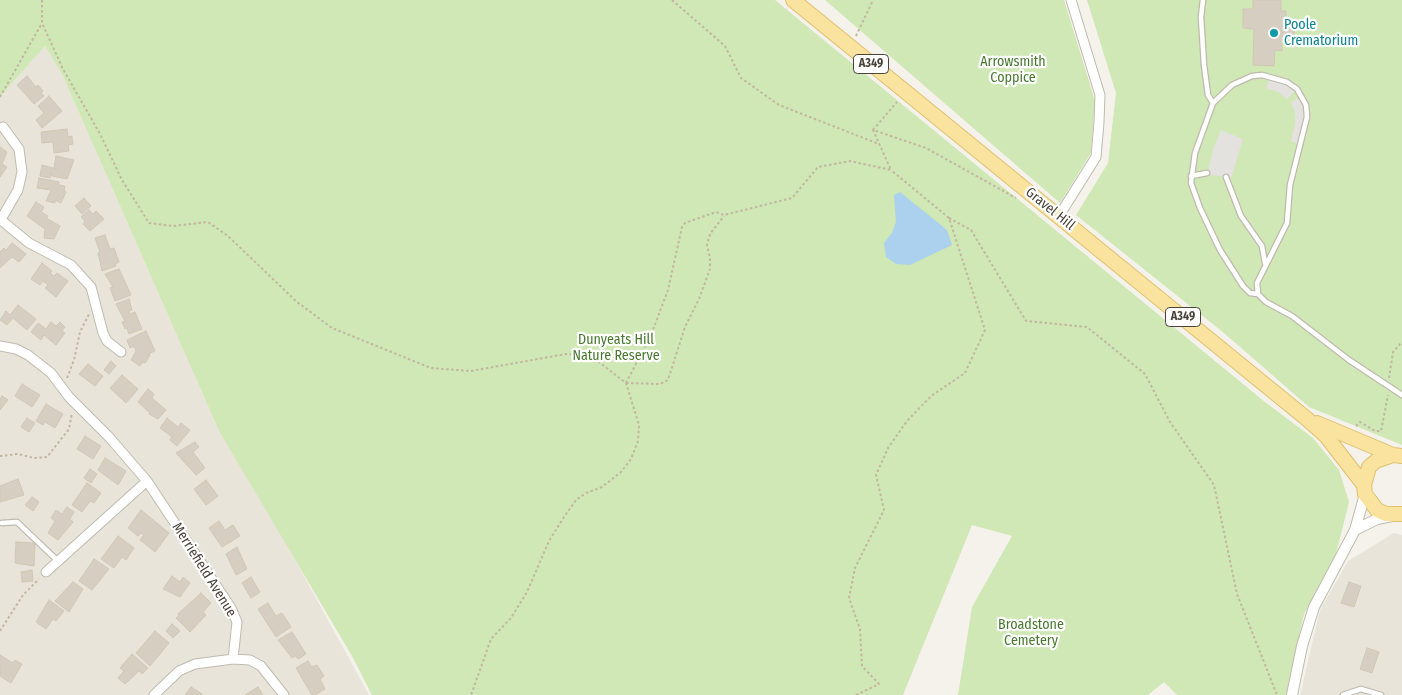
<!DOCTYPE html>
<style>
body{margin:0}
canvas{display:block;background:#f5f2eb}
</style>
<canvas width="1402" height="695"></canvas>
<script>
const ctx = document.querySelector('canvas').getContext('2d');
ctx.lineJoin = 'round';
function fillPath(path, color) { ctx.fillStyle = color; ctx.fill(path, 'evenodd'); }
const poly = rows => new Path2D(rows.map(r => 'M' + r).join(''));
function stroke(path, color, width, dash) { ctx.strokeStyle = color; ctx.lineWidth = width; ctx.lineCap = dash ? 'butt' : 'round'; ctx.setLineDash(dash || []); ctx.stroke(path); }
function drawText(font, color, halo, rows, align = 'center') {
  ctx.font = font + ' "Fira Sans Condensed",sans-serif'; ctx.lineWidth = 4.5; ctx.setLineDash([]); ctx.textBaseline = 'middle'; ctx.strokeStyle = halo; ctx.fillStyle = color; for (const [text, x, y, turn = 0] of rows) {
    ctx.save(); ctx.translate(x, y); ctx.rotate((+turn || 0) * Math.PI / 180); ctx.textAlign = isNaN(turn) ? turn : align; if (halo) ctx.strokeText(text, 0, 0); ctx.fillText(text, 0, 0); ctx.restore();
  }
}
fillPath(poly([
 [45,46,62,74,219,431,283,538,369,695,0,695,0,97],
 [1394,533,1402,535,1402,695,1300,695,1320,610,1348,561]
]), '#e9e4da');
fillPath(poly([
 [0,0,775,0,1265,402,1313,438,1339,470,1349,502,1336,554,1304,614,1286,695,1177,695,1164,682,1148,695,958,695,972,607,1012,536,972,525,903,695,372,695,352,656,219,431,62,74,45,46,0,97],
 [825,0,1064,0,1095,101,1091,153,1060,203],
 [1087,0,1402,0,1402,445,1309,407,1224,333,1076,215,1108,163,1116,93]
]), '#d0e7b6');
fillPath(poly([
 [1270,76,1277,78,1297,89,1287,99,1278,92,1266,88],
 [1302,96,1307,117,1300,145,1291,141,1295,124,1295,112,1291,102],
 [1221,130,1243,139,1231,178,1207,174,1214,147]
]), '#e4e2df');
fillPath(poly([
 [900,192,947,230,952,245,910,265,896,264,886,257,884,243,892,233,896,222,894,195]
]), '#abd1ee');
const building = poly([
 [1253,0,1281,0,1281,11,1286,11,1286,25,1295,25,1294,37,1282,37,1282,51,1275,50,1274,66,1253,65,1254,29,1243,28,1243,9,1253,9,1253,0],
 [27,76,36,87,38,85,43,91,41,93,44,96,34,104,17,85,27,76],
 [49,96,62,111,42,128,36,120,44,113,38,106,49,96],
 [67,129,68,137,72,136,73,144,68,145,69,151,54,153,53,142,42,143,41,132,67,129],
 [0,147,7,152,2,164,7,167,0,177,0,147],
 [56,156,74,160,67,179,52,176,51,173,50,178,40,176,42,165,57,169,54,167,56,156],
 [39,178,59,182,59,185,65,186,64,191,66,192,61,203,55,200,55,203,46,201,51,190,37,188,39,178],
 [84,198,91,206,82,214,75,206,84,198],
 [36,202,44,207,41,212,48,216,46,218,60,226,54,239,44,238,45,229,27,216,36,202],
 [89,210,93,214,96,211,104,219,90,231,83,224,85,221,81,217,89,210],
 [105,235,110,249,114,248,119,262,115,264,116,266,102,271,98,253,100,252,95,238,105,235],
 [12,243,26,254,19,262,12,257,0,268,0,252,4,248,6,250,12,243],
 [42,263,52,271,50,273,54,276,57,273,68,281,56,297,45,288,48,285,43,281,40,285,31,279,42,263],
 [119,269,131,295,115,301,110,288,113,287,105,274,119,269],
 [129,299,132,310,129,311,130,314,135,312,142,329,129,334,127,328,125,329,122,322,125,321,116,304,129,299],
 [18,305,36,319,27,330,13,318,7,325,0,320,6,311,10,315,18,305],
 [51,322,56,326,60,322,65,327,62,331,65,333,56,345,44,335,41,340,31,332,38,323,46,329,51,322],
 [146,331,155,351,148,354,150,355,145,363,143,362,140,366,131,360,136,351,134,346,130,348,127,340,146,331],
 [111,361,116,366,109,374,104,370,111,361],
 [88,364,103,376,95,386,79,374,88,364],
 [122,375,138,389,126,403,110,388,122,375],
 [22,384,40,395,32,407,15,396,22,384],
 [148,389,154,394,152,398,166,410,158,419,149,414,150,413,138,402,148,389],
 [2,396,8,400,0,410,0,399,2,396],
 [46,404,63,414,55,428,45,422,43,425,36,421,46,404],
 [27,418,35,423,29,432,21,427,27,418],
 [167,418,178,427,181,423,190,430,177,446,170,440,172,437,160,428,167,418],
 [85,436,101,446,93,459,77,449,85,436],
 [195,442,199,447,193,452,205,468,196,475,176,453,195,442],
 [105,458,126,471,118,485,98,470,105,458],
 [90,469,97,474,91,483,84,478,90,469],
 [18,479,24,495,0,502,0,486,18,479],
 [206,480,218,496,206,505,194,489,206,480],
 [87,483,101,493,94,503,90,501,82,512,72,505,87,483],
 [32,497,39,502,33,511,25,505,32,497],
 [67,507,74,512,70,519,73,522,58,540,48,533,55,521,51,518,56,510,62,514,67,507],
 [141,510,169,533,155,552,140,540,144,535,141,533,138,536,128,528,141,510],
 [219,521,225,530,233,525,240,536,222,547,209,528,219,521],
 [118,536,134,548,126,560,122,557,114,568,101,559,118,536],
 [16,542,35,543,34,566,15,563,16,542],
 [237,547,247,569,236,575,226,554,237,547],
 [94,559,109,569,92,590,79,581,94,559],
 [32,570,33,581,22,582,21,572,32,570],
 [172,576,180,582,183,577,190,583,180,597,163,589,172,576],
 [251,577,260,592,251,598,242,583,251,577],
 [73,582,83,589,69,612,55,601,73,582],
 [1349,582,1361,586,1354,607,1341,603,1349,582],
 [201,593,211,603,203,612,206,615,190,632,176,618,179,616,178,614,201,593],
 [49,600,64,611,56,621,53,619,46,629,36,622,49,600],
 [268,603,276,616,282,613,291,627,276,637,258,609,268,603],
 [172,624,180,631,173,638,166,631,172,624],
 [155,631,169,643,150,666,136,653,155,631],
 [292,632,306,654,298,659,296,656,292,658,278,640,292,632],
 [1367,648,1379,652,1372,673,1360,669,1367,648],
 [132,654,148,668,142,674,139,671,125,684,118,678,124,671,120,668,132,654],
 [0,655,13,663,15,660,22,664,11,683,0,676,0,655],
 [308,661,312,667,317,665,324,676,320,679,325,689,315,695,312,695,296,668,308,661],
 [191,687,202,694,201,695,185,695,191,687],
 [258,687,263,695,245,695,258,687]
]);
fillPath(building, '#d6cfc1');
stroke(building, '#d1c7b5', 1);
const service = poly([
 [1203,0,1201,17,1204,65,1208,95,1213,103],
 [1191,176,1207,173],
 [1226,177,1241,216,1262,246,1265,263],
 [1258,294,1250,293,1243,286,1220,250,1200,208,1191,183,1195,153,1213,103,1232,85,1252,76,1262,75,1287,82,1297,89,1306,105,1307,117,1290,185,1287,223,1257,283,1258,294,1266,302,1292,316,1349,360,1402,395],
 [2,523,17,522,58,561],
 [1343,695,1361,689,1381,695]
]);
const minor = poly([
 [1059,216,1096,157,1099,122,1100,95,1071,0],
 [1,220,29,243,71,265,91,287,103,333,107,341,121,352],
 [0,221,18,190,22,172,19,149,3,127],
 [0,346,16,349,28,355,51,373,69,397,109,437,147,481,231,608,237,622,233,659],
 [46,572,147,481],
 [154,695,179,671,195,664,233,659,250,660,261,666,284,695]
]);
const tertiary = poly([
 [1355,530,1377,519,1392,516],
 [1292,695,1302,646,1314,607,1355,530,1365,494]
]);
const primary = poly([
 [793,0,1307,419,1326,436,1364,485],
 [1317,423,1393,455],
 [1402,456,1393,455,1376,461,1369,467,1364,485,1365,494,1377,510,1386,514,1402,514]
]);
stroke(service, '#c0baae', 7);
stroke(minor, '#c0baae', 11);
stroke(tertiary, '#c0baae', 12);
stroke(primary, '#dfc16f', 16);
stroke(poly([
 [42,0,42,23,63,69,100,134,122,180,149,223,173,226,208,222,228,236,297,302,332,328,431,368,471,371,566,354,582,355,595,359,626,383,639,425,638,441,631,459,621,472,602,487,586,493,576,500,564,517,549,541,527,592,511,618,491,639,471,695],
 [672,0,725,46,741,78,779,105,879,144],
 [856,36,873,0],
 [0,97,42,23],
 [873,130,897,102],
 [949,218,971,230,1026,321,1087,327,1145,374,1170,422,1214,485,1237,594,1277,695],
 [67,378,74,360,80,332,89,314],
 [1389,378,1393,352,1402,342],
 [626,383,651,335,668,290,682,227,685,223,716,212,724,215,792,198,818,167,850,161,891,170,873,130,926,148,1016,198],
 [626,383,660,384,668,380,685,327,699,299,710,269,710,258,707,245,710,234,724,216],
 [1356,426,1360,422,1375,431,1381,431,1388,395],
 [0,456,18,454,34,458,47,457,69,429,72,413],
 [0,631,23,595,39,579],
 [856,695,879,684,862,666,860,629,849,598,855,568,884,510,876,475,888,448,907,421,931,396,965,373,985,330,949,218,891,170]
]), '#c1b7a0', 2, [2.5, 2.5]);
stroke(service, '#fff', 4.5);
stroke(minor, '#fff', 9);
stroke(tertiary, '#fff', 10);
stroke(primary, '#fae39f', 14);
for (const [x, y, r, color] of [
 [1274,33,5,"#0f9aa8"]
]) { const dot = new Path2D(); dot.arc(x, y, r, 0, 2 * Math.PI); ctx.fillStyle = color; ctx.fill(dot); stroke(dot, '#fff', 2); }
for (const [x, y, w] of [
 [871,64,35],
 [1183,317,35]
]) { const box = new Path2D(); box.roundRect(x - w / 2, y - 9.5, w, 19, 4); ctx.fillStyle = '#fff'; ctx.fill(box); stroke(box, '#494339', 1); }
drawText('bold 12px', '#494339', null, [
 ["A349",871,64],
 ["A349",1183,317]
]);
drawText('14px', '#0d838f', '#fff', [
 ["Poole",1284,25],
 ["Crematorium",1284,41]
], 'left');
drawText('14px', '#48792e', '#fff', [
 ["Arrowsmith",1013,62],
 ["Coppice",1013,78],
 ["Dunyeats Hill",616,340],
 ["Nature Reserve",616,356],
 ["Broadstone",1031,625],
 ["Cemetery",1031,641]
]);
drawText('14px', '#494339', '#fff', [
 ["Gravel Hill",1050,209,39],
 ["Merriefield Avenue",204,570,58]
]);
</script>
